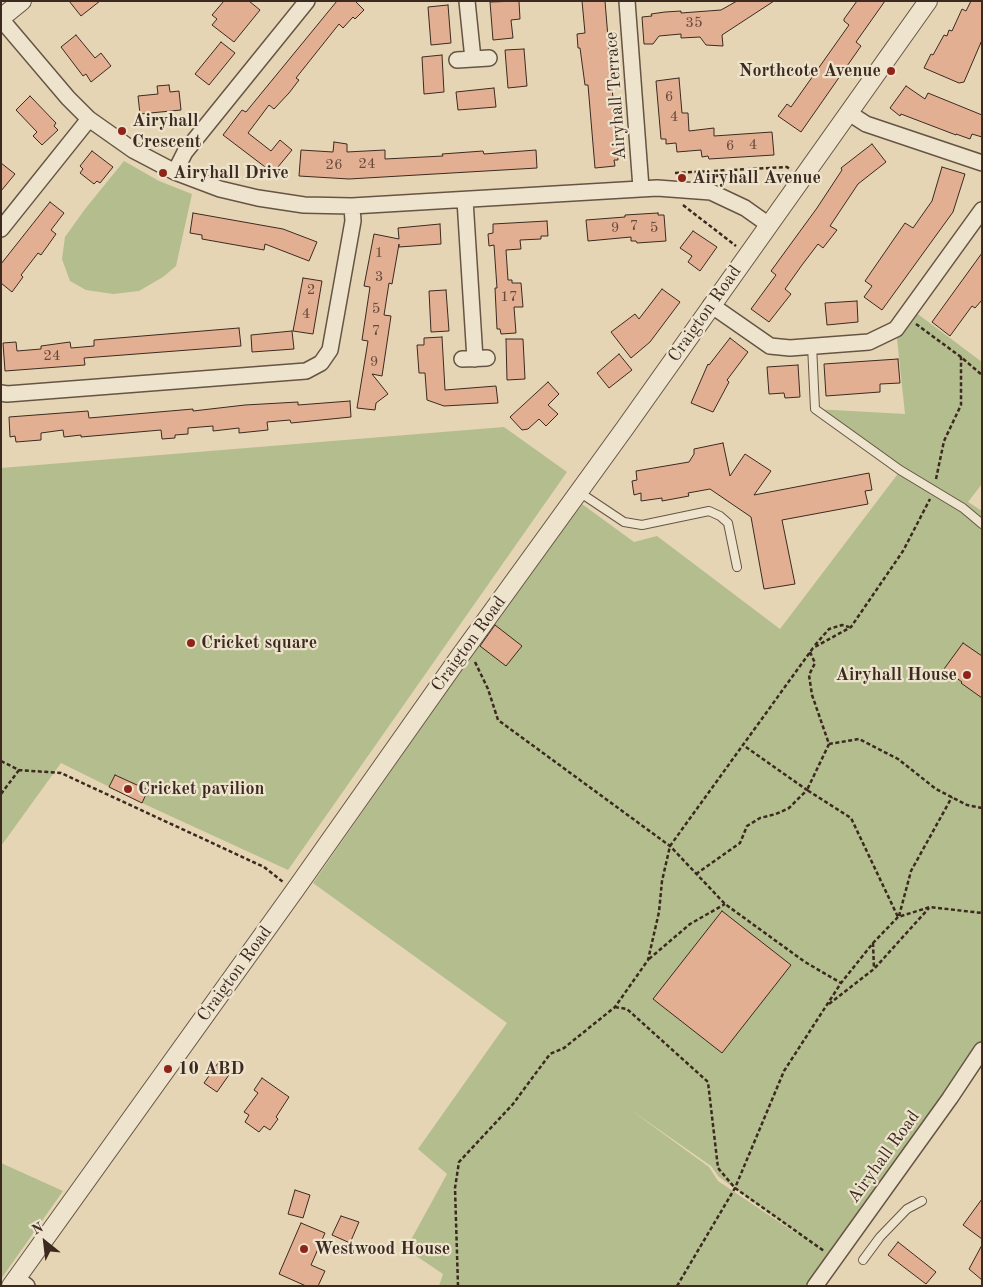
<!DOCTYPE html>
<style>
body{margin:0}
#map{position:relative;width:983px;height:1287px;overflow:hidden;background:#e5d5b4;font-family:"Old Standard TT",serif}
canvas{display:block}
.frame{position:absolute;inset:0;border:2px solid #3c2a20;pointer-events:none}
.north{position:absolute;left:20px;top:1217px;width:50px;height:50px;-webkit-text-stroke:4px #eee4ce;paint-order:stroke;rotate:331deg;font-size:14px;font-weight:700;line-height:20px;text-align:center;color:#3c2a20}
.north::after{content:'';display:block;margin:auto;width:18px;height:22px;background:#3c2a20;clip-path:polygon(50% 0,100% 100%,50% 72%,0 100%)}
</style>
<div id="map">
<canvas width="983" height="1287"></canvas>
<div class="frame"></div>
<div class="north">N</div>
</div>
<script>
const ctx = document.querySelector('canvas').getContext('2d');
ctx.lineJoin = 'round';
function fillPath(path, color) { ctx.fillStyle = color; ctx.fill(path, 'evenodd'); }
const poly = rows => new Path2D(rows.map(r => 'M' + r).join(''));
function stroke(path, color, width, dash) { ctx.strokeStyle = color; ctx.lineWidth = width; ctx.lineCap = dash ? 'butt' : 'round'; ctx.setLineDash(dash || []); ctx.stroke(path); }
function drawText(font, color, halo, rows, align = 'center') {
  ctx.font = font + ' "Old Standard TT",serif'; ctx.lineWidth = 4.5; ctx.setLineDash([]); ctx.textBaseline = 'middle'; ctx.strokeStyle = halo; ctx.fillStyle = color; for (const [text, x, y, turn = 0] of rows) {
    ctx.save(); ctx.translate(x, y); ctx.rotate((+turn || 0) * Math.PI / 180); ctx.textAlign = isNaN(turn) ? turn : align; if (halo) ctx.strokeText(text, 0, 0); ctx.fillText(text, 0, 0); ctx.restore();
  }
}
fillPath(poly([
 [124,161,159,181,192,194,176,266,163,277,139,291,113,294,86,290,70,281,62,259,65,237,85,209],
 [911,309,982,362,982,484,968,502,982,511,982,1053,815,1286,439,1286,443,1274,406,1249,447,1174,418,1149,507,1023,313,883,479,645,582,504,634,542,657,536,780,629,900,471,815,409,905,414,896,329],
 [628,1108,711,1166,719,1177,803,1238,718,1181,709,1167],
 [504,427,567,472,288,870,142,803,61,763,1,846,1,468],
 [1,1163,63,1191,1,1279]
]), '#b4bd8e');
const building = poly([
 [69,1,100,1,81,16,69,1],
 [224,1,249,1,260,10,234,42,212,25,217,19,212,15,224,1],
 [337,1,355,1,364,10,355,19,353,17,343,28,339,24,296,78,299,80,289,93,274,109,269,105,248,133,271,151,280,140,292,150,273,173,223,135,242,110,246,112,337,1],
 [519,1,520,19,511,20,513,38,493,40,490,2,519,1],
 [582,1,605,1,618,160,614,160,615,166,595,168,588,85,585,85,580,48,578,48,577,34,585,33,582,1],
 [737,1,774,1,722,35,723,46,706,45,700,37,681,38,681,34,659,36,653,44,644,44,642,17,652,16,651,14,665,12,681,11,681,13,721,10,737,1],
 [857,1,885,1,856,42,861,46,801,132,778,116,787,104,791,107,849,25,844,21,844,19,857,1],
 [971,1,982,1,982,40,964,82,959,83,924,68,931,54,933,55,944,35,947,36,949,30,952,31,962,9,966,11,971,1],
 [448,5,451,43,431,45,428,7,448,5],
 [76,35,95,58,101,53,111,66,91,82,86,74,83,76,61,47,76,35],
 [221,42,235,53,209,85,195,74,221,42],
 [524,49,527,86,508,88,505,50,524,49],
 [442,55,444,92,424,94,422,57,442,55],
 [679,78,682,113,688,113,689,131,714,128,714,136,772,132,774,155,709,159,708,156,702,157,701,150,677,152,676,143,666,144,666,139,661,139,656,81,679,78],
 [169,85,170,92,179,91,181,110,140,114,138,96,158,94,157,86,169,85],
 [906,86,925,99,928,93,982,115,982,137,972,134,970,139,956,134,956,135,901,114,900,116,890,108,906,86],
 [494,88,496,107,458,110,456,92,494,88],
 [30,96,56,123,54,126,58,130,42,145,33,136,37,132,16,110,30,96],
 [334,142,347,144,347,152,385,150,385,159,443,156,442,154,483,151,484,154,536,150,537,168,349,179,299,176,301,150,333,152,334,142],
 [872,144,886,162,858,184,830,226,837,230,823,248,818,244,802,265,785,289,791,294,769,322,751,309,776,275,771,271,817,208,842,170,841,168,872,144],
 [92,151,113,167,100,183,97,181,94,184,80,173,83,169,80,166,92,151],
 [1,163,15,174,1,191,1,163],
 [942,167,965,174,953,212,882,310,864,297,872,286,865,281,905,223,913,228,932,201,942,167],
 [50,202,64,213,51,230,56,234,41,255,38,253,21,275,23,277,12,292,1,283,1,264,50,202],
 [193,213,283,229,317,242,309,261,265,244,264,250,202,239,202,235,190,233,193,213],
 [658,213,658,215,664,215,666,241,637,243,636,241,631,241,631,237,588,241,586,220,625,217,625,215,658,213],
 [547,221,548,236,541,236,541,239,520,240,521,249,506,250,508,280,512,280,512,283,521,283,523,307,514,307,516,333,501,334,500,329,497,329,495,288,497,288,494,245,489,246,488,234,493,233,493,224,547,221],
 [440,224,441,244,399,247,399,244,392,284,389,283,384,315,391,316,382,376,372,374,388,394,376,403,375,410,357,408,368,341,362,340,370,287,364,286,374,234,399,239,398,228,440,224],
 [693,231,717,247,700,271,688,262,692,256,680,248,693,231],
 [982,253,982,300,975,308,972,306,950,336,932,322,982,253],
 [303,278,322,281,313,334,293,331,303,278],
 [662,289,680,302,650,342,631,358,611,332,635,314,639,319,662,289],
 [446,290,449,331,431,332,429,291,446,290],
 [857,301,858,322,827,325,825,303,857,301],
 [239,328,241,346,84,358,85,365,5,371,3,343,16,342,17,351,41,349,41,346,70,342,71,348,94,346,94,340,239,328],
 [292,331,294,349,252,352,251,335,292,331],
 [442,337,445,390,496,386,498,403,444,406,427,400,425,373,419,373,417,345,424,345,424,338,442,337],
 [730,338,748,352,727,380,729,382,713,412,691,403,708,364,709,365,730,338],
 [506,339,523,339,525,379,507,380,506,339],
 [619,354,632,370,609,388,597,373,619,354],
 [898,359,900,383,880,384,880,392,826,396,824,364,898,359],
 [798,365,800,397,785,398,784,393,769,394,767,367,798,365],
 [548,382,559,394,548,405,558,414,546,426,539,419,528,429,522,430,510,417,548,382],
 [350,401,351,417,291,423,290,420,267,422,268,430,239,433,239,428,213,431,213,426,188,428,188,434,175,435,175,438,162,439,161,430,81,437,81,435,64,437,63,430,41,433,41,440,16,442,15,436,10,437,9,417,88,411,89,418,193,409,193,411,245,405,298,402,298,405,350,401],
 [723,443,730,476,745,454,771,471,754,495,869,473,872,490,865,491,868,504,782,520,795,584,764,589,751,517,710,489,688,493,689,496,662,501,662,498,641,501,641,493,634,495,632,481,637,480,636,471,689,462,694,454,694,449,723,443],
 [495,625,522,646,506,666,480,646,495,625],
 [963,643,982,656,982,698,961,683,962,682,944,669,963,643],
 [115,775,148,790,142,803,109,787,115,775],
 [722,911,791,965,722,1053,653,999,722,911],
 [218,1063,231,1072,217,1092,204,1083,218,1063],
 [262,1078,289,1097,276,1117,278,1119,270,1130,264,1126,259,1132,245,1122,249,1115,244,1112,258,1093,254,1090,262,1078],
 [295,1190,310,1195,303,1218,288,1214,295,1190],
 [982,1199,982,1239,963,1225,982,1199],
 [341,1216,359,1222,350,1243,332,1235,341,1216],
 [301,1223,325,1233,311,1265,325,1271,318,1286,306,1286,279,1274,301,1223],
 [898,1242,936,1272,926,1284,888,1255,898,1242],
 [982,1245,982,1280,969,1269,982,1245]
]);
fillPath(building, '#e3af92');
stroke(building, '#3c2a20', 1);
const service = poly([
 [812,345,815,409,900,470,963,508,982,524],
 [579,492,624,522,642,525,709,511,720,516,728,523,737,567],
 [863,1260,880,1237,907,1209,922,1201]
]);
const minor = poly([
 [467,1,473,59],
 [627,1,641,188],
 [1,19,68,98,89,119,133,150,175,172,220,189,258,198,304,205,352,206,657,188,711,192,745,208,769,225],
 [457,60,489,58],
 [849,113,866,124,982,163],
 [175,172,185,152,307,1],
 [465,200,475,359],
 [1,229,89,119],
 [711,305,770,346,790,348,869,342,896,329,982,210],
 [462,359,487,358],
 [1,393,7,394,306,371,321,363,330,350,353,221,352,206],
 [16,1278,27,1286],
 [815,1286,950,1098,982,1050]
]);
const tertiary = poly([
 [1,18,22,1],
 [11,1286,295,890,460,656,625,428,928,1]
]);
stroke(service, '#665545', 10);
stroke(minor, '#665545', 18);
stroke(tertiary, '#665545', 20);
stroke(poly([
 [675,173,787,167,791,170],
 [683,205,736,246],
 [916,324,961,357,982,375],
 [936,479,944,441,961,405,961,357],
 [815,645,829,629,842,625,849,627],
 [810,652,815,663,809,675,812,695,829,744,859,739,898,759,936,789,967,805,982,808],
 [475,662,488,689,498,720,670,846,725,904,805,962,841,983],
 [829,744,807,790,851,818,898,917],
 [1,761,19,770,61,773,264,867,283,882],
 [1,794,19,770],
 [696,874,740,843,747,826,760,818,776,814,789,808,807,790,743,745],
 [899,916,911,871,952,797],
 [873,943,874,969],
 [649,959,690,924,725,904],
 [829,1004,874,969,929,908],
 [615,1007,627,1009,708,1082,718,1168,735,1188,824,1251],
 [458,1286,455,1188,459,1162,513,1104,550,1054,564,1048,615,1007,648,960,659,912,662,881,670,846,813,648,851,627,903,551,930,499],
 [677,1286,735,1188,784,1071,841,983,873,943,898,917,930,907,982,913]
]), '#3c2a20', 2.5, [4, 2.5]);
stroke(service, '#eee4ce', 8);
stroke(minor, '#eee4ce', 15);
stroke(tertiary, '#eee4ce', 18);
for (const [x, y, r, color] of [
 [891,71,5,"#8f2418"],
 [122,131,5,"#8f2418"],
 [163,173,5,"#8f2418"],
 [682,178,5,"#8f2418"],
 [191,643,5,"#8f2418"],
 [967,675,5,"#8f2418"],
 [128,789,5,"#8f2418"],
 [168,1069,5,"#8f2418"],
 [304,1249,5,"#8f2418"]
]) { const dot = new Path2D(); dot.arc(x, y, r, 0, 2 * Math.PI); ctx.fillStyle = color; ctx.fill(dot); stroke(dot, '#eee4ce', 2); }
drawText('15px', '#664b3c', null, [
 ["35",694,23],
 ["6",669,97],
 ["4",674,117],
 ["4",753,145],
 ["6",730,146],
 ["24",367,164],
 ["26",334,165],
 ["7",634,226],
 ["9",615,228],
 ["5",654,228],
 ["1",379,253],
 ["3",379,277],
 ["2",311,290],
 ["17",509,297],
 ["5",376,309],
 ["4",306,314],
 ["7",376,331],
 ["24",52,356],
 ["9",374,362]
]);
drawText('bold 18px', '#3c2a20', '#eee4ce', [
 ["Northcote Avenue",881,71,"right"],
 ["Airyhall",132,121],
 ["Crescent",132,142],
 ["Airyhall Drive",173,173],
 ["Airyhall Avenue",692,178],
 ["Cricket square",201,643],
 ["Airyhall House",957,675,"right"],
 ["Cricket pavilion",138,789],
 ["10 ABD",178,1069],
 ["Westwood House",314,1249]
], 'left');
drawText('18px', '#3c2a20', '#eee4ce', [
 ["Airyhall Terrace",616,96,-94],
 ["Craigton Road",705,314,-55],
 ["Craigton Road",469,644,-54],
 ["Craigton Road",235,974,-54],
 ["Airyhall Road",884,1157,-54]
]);
</script>
